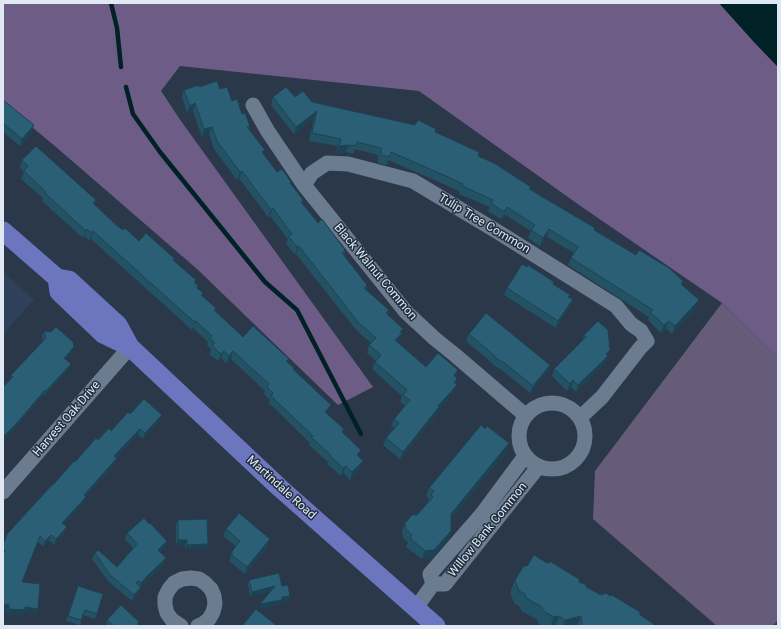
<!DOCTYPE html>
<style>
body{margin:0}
#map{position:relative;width:781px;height:629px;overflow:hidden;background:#2a3849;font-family:Roboto,sans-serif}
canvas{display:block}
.frame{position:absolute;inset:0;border:4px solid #dfe8f3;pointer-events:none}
</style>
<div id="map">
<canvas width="781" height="629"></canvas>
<div class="frame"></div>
</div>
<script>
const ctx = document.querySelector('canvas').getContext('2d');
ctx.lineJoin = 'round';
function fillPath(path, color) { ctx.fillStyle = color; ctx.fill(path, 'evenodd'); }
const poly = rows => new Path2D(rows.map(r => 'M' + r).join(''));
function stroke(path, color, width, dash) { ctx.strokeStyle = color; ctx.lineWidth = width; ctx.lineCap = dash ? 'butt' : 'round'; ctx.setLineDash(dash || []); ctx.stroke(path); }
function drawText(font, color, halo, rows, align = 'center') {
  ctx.font = font + ' Roboto,sans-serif'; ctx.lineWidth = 3; ctx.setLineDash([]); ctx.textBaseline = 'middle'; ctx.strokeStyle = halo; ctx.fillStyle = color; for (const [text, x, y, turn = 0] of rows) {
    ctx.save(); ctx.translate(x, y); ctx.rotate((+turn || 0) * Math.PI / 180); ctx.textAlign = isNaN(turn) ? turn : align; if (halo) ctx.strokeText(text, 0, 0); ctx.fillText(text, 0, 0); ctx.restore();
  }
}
fillPath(poly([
 [3,271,34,300,3,334]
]), '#2f4158');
fillPath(poly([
 [722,303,778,358,778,620,773,626,717,626,593,519,595,471]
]), '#665b79');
fillPath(poly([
 [3,3,719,3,754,42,778,67,778,358,722,303,582,207,419,91,180,66,161,91,181,121,373,387,338,405,197,269,56,147,3,103]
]), '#6d5c86');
fillPath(poly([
 [719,3,778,3,778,67,754,42]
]), '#002125');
stroke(poly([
 [111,3,117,28,121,67],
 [126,87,133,114,160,152,265,282,297,310,361,434]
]), '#002125', 4.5);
stroke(poly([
 [253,105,267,130,304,185,406,312,434,338,455,355,525,415],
 [304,185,312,173,327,163,348,164,413,181,498,232,616,306,631,324,641,331,647,341,640,348,602,397,585,413,579,416],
 '519 436a33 33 0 1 1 66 0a33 33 0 1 1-66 0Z',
 [3,492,130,347],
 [433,584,445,584,539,466],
 [416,608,433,584,430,574,482,514,525,456],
 [181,626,172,620,167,613,165,605,165,597,169,589,174,583,182,579,191,578,199,579,205,583,211,589,214,596,215,604,213,612,209,619,203,624,198,626]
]), '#6c7c90', 15);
stroke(poly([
 [3,231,57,278,69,280,118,325,130,347],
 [57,278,59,292,103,334,130,347,280,488,436,626]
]), '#6c76bf', 19);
fillPath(poly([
 [199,87,220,89,232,101,242,114,250,126,249,129,263,154,277,172,291,184,303,200,302,203,318,223,345,250,344,255,367,285,366,290,389,310,387,315,403,329,399,340,397,342,426,367,458,370,456,377,457,379,455,384,454,392,438,410,437,414,400,459,383,445,386,438,394,428,391,426,394,419,405,406,400,402,402,396,372,369,376,361,367,353,369,345,371,343,356,330,296,254,295,255,286,244,288,239,270,216,268,217,239,178,237,180,214,149,209,134,202,137,193,111,187,113,182,97,184,90],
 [273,97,295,97,435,132,478,156,530,189,595,228,594,230,636,255,683,281,682,285,699,300,696,308,672,334,666,328,661,333,648,320,649,317,568,265,571,258,574,253,547,237,540,246,528,238,531,231,504,214,501,219,488,211,490,207,459,194,460,192,446,185,388,160,387,165,378,163,378,155,355,149,353,154,346,152,336,154,338,146,309,141,314,118,294,134,271,105],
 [3,100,34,125,31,132,20,146,3,132],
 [22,160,96,200,94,205,123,230,139,241,174,261,198,286,198,289,203,293,202,295,215,310,243,337,289,359,287,362,328,413,327,414,343,433,359,456,363,461,360,468,350,480,343,473,341,476,327,464,328,462,309,445,310,443,269,403,270,400,264,394,265,391,231,359,226,363,221,358,218,361,209,354,211,349,207,345,208,342,193,328,192,330,181,320,91,239,89,240,85,236,83,238,42,201,43,198,21,179,24,172,20,168],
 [553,284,569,297,570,306,556,328,504,295,507,288],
 [44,331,72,352,65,359,71,364,69,369,44,396,43,395,15,428,3,440,3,387,10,380,11,375,43,341,42,336],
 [469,334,550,365,548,372,530,393,503,371,492,364,492,363,466,341],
 [584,335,610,350,605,363,576,392,571,387,567,391,552,376,554,369,582,342],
 [130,414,160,420,143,439,138,434,116,458,115,464,85,497,84,502,64,524,67,527,65,533,54,545,49,540,43,546,38,542,22,582,38,609,36,614,24,613,23,616,7,614,7,610,3,610,3,545,53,485,75,462,98,440,111,431],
 [485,429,509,443,506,452,451,519,451,531,448,539,431,559,422,559,406,547,408,542,403,538,402,531,405,523,417,515,428,502,429,499,426,496,429,488],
 [178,520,208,544,206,549,185,549,185,545,176,545,176,524],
 [149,524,167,541,165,547,160,552,166,558,164,564,146,581,140,587,141,587,139,593,132,601,108,581,92,559,95,553,117,567,133,548,125,539,127,533],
 [226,529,268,546,245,574,230,562,230,557,232,551,236,546,223,536],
 [547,563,579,582,586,587,640,615,653,626,543,626,538,624,538,620,521,611,520,607,514,603,510,592,515,580],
 [249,580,282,586,290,596,289,600,282,602,281,604,259,609,271,591,250,597,248,584],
 [78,586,97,614,95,619,83,615,80,625,66,621],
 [107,620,139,622,138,625,139,626,107,626,106,625]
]), '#245265');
fillPath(poly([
 [195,103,193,111,187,113,190,106],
 [317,111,314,118,294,134,296,127],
 [34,125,31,132,20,146,22,139],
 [212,127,209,134,202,137,204,129],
 [349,145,346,152,336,154,339,146],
 [242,171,239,178,237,180,240,172],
 [273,208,270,216,268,217,271,210],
 [87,229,85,236,83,238,86,231],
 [549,229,547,237,540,246,543,238],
 [93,231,91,239,89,240,92,233],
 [299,246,296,254,295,255,297,247],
 [573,299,570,306,556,328,558,321],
 [699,300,696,308,672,334,675,326],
 [196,321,193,328,192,330,195,322],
 [669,321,666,328,661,333,664,325],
 [403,329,399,340,392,348,395,340,400,332],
 [74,347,72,352,62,363,64,358],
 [610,350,605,363,576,392,578,385],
 [224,351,221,358,218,361,221,354],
 [233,351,231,359,226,363,229,356],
 [71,364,69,369,44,396,46,391],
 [550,365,548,372,530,393,533,386],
 [458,370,456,378,454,375],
 [573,380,571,387,567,391,570,384],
 [457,385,454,392,438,410,437,414,400,459,403,452,438,406],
 [45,390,43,395,15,428,3,440,3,437],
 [331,405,328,413,322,419,325,412],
 [162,415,160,420,143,439,145,433],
 [140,429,138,434,112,462,114,456],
 [509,443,506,452,448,523,451,514],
 [361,450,358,458,357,455],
 [117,458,115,464,85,497,84,502,60,529,62,523,84,495],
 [363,461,360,468,350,480,352,472],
 [346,466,343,473,341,476,343,468],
 [67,527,65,533,54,545,56,539],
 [451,531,448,539,431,559,422,559,425,551],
 [51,535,49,540,43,546,45,541],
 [270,539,268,546,245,574,247,567],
 [178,540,187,540,185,545,176,545],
 [167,541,165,547,156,556,158,550],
 [208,544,206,549,185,549,187,545],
 [166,558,164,564,146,581,139,589,141,583,148,575],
 [275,586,274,591,250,597,252,592],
 [141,587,139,593,132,601,134,595],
 [290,596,289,600,282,602,281,604,259,609,260,604,282,597],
 [3,604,9,605,7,610,3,610],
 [25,607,38,609,36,614,24,613,23,616,7,614,9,609],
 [559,616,555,626,550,626,554,617],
 [581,616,577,626,563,626,565,620]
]), '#1d4253');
const building = poly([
 [217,81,220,89,227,87,232,101,237,99,242,114,245,113,250,126,247,127,265,150,262,152,277,172,282,169,291,182,290,183,303,200,301,202,318,223,322,219,345,250,342,253,367,285,364,288,389,310,386,313,403,329,400,332,402,333,395,340,426,367,438,353,458,370,454,375,457,379,454,382,457,385,438,406,439,407,403,452,386,438,399,423,394,419,410,400,403,395,407,390,375,362,381,355,369,345,376,338,358,322,299,246,297,247,288,236,292,234,273,208,271,210,242,171,240,172,217,141,212,127,204,129,195,103,190,106,184,90,199,85,199,87,217,81],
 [286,87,295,97,303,91,312,102,415,125,418,120,436,129,435,132,479,152,478,156,494,163,531,187,529,189,595,228,594,230,636,255,639,250,669,268,683,281,681,284,699,300,675,326,669,321,664,325,650,312,653,310,571,258,578,247,549,229,543,238,531,230,535,225,507,207,504,212,491,203,493,200,462,186,463,184,448,177,391,152,389,157,381,155,381,148,357,142,356,146,349,145,339,146,341,139,312,133,317,111,296,127,273,97,286,87],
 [3,100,34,125,22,139,3,123,3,100],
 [36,146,96,200,93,203,116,225,123,230,125,228,139,241,146,233,175,259,173,260,196,280,194,282,198,286,197,288,203,293,201,295,216,308,214,310,243,337,253,326,289,359,286,361,294,368,293,369,331,405,325,412,344,429,342,432,361,450,357,455,363,461,352,472,346,466,343,468,330,456,331,455,311,437,313,436,271,396,273,393,267,387,269,384,233,351,229,356,224,351,221,354,212,346,215,343,210,338,212,336,196,321,195,322,184,313,93,231,92,233,87,229,86,231,45,193,46,192,24,171,28,166,22,160,36,146],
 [522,264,527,267,528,265,554,282,553,284,570,295,568,297,573,299,558,321,507,288,522,264],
 [486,313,550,365,533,386,506,364,494,357,495,356,469,334,486,313],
 [598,321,608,330,610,350,606,354,608,356,578,385,573,380,570,384,554,369,586,337,584,335,598,321],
 [56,327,73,342,74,347,64,358,71,364,46,391,45,390,17,423,3,437,3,387,13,377,11,375,46,338,44,331,51,332,56,327],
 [144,399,162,415,145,433,140,429,114,456,117,458,84,495,86,497,62,523,67,527,56,539,51,535,45,541,40,536,22,582,40,584,38,609,25,607,25,610,9,609,9,605,3,604,3,555,5,550,3,550,3,545,7,534,52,485,53,485,74,461,75,462,96,438,98,440,109,428,111,431,128,412,130,414,144,399],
 [481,425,485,429,487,426,509,443,451,514,451,531,434,550,425,551,410,538,412,535,406,529,405,523,412,515,417,515,433,497,431,495,434,491,429,488,481,425],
 [239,513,270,539,247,567,232,555,232,551,240,541,226,529,239,513],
 [144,518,149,524,150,523,167,541,158,550,166,558,148,575,141,583,138,581,136,583,141,587,134,595,110,575,95,553,98,550,117,567,137,544,127,533,144,518],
 [207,519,208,544,187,545,187,540,178,540,178,520,207,519],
 [534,555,547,563,551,562,579,579,579,582,586,585,586,587,601,595,606,593,610,596,612,595,640,612,640,615,654,624,653,626,582,626,581,616,565,620,559,616,554,617,543,611,542,607,526,598,525,594,519,591,515,580,523,567,528,565,534,555],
 [279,573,282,586,288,585,290,596,282,597,282,600,260,604,275,586,252,592,249,580,279,573],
 [78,586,103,594,97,614,85,610,81,620,68,616,78,586],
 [121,605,139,622,137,624,139,626,114,626,107,620,121,605],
 [256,609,277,626,242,626,256,609]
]);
fillPath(building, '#2a5f76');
stroke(building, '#1d4253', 1);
drawText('12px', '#dfe8f3', '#202e3e', [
 ["Tulip Tree Common",484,224,31],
 ["Black Walnut Common",375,272,50],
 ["Harvest Oak Drive",67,419,-49],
 ["Martindale Road",281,488,42],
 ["Willow Bank Common",488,530,-51]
]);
</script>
